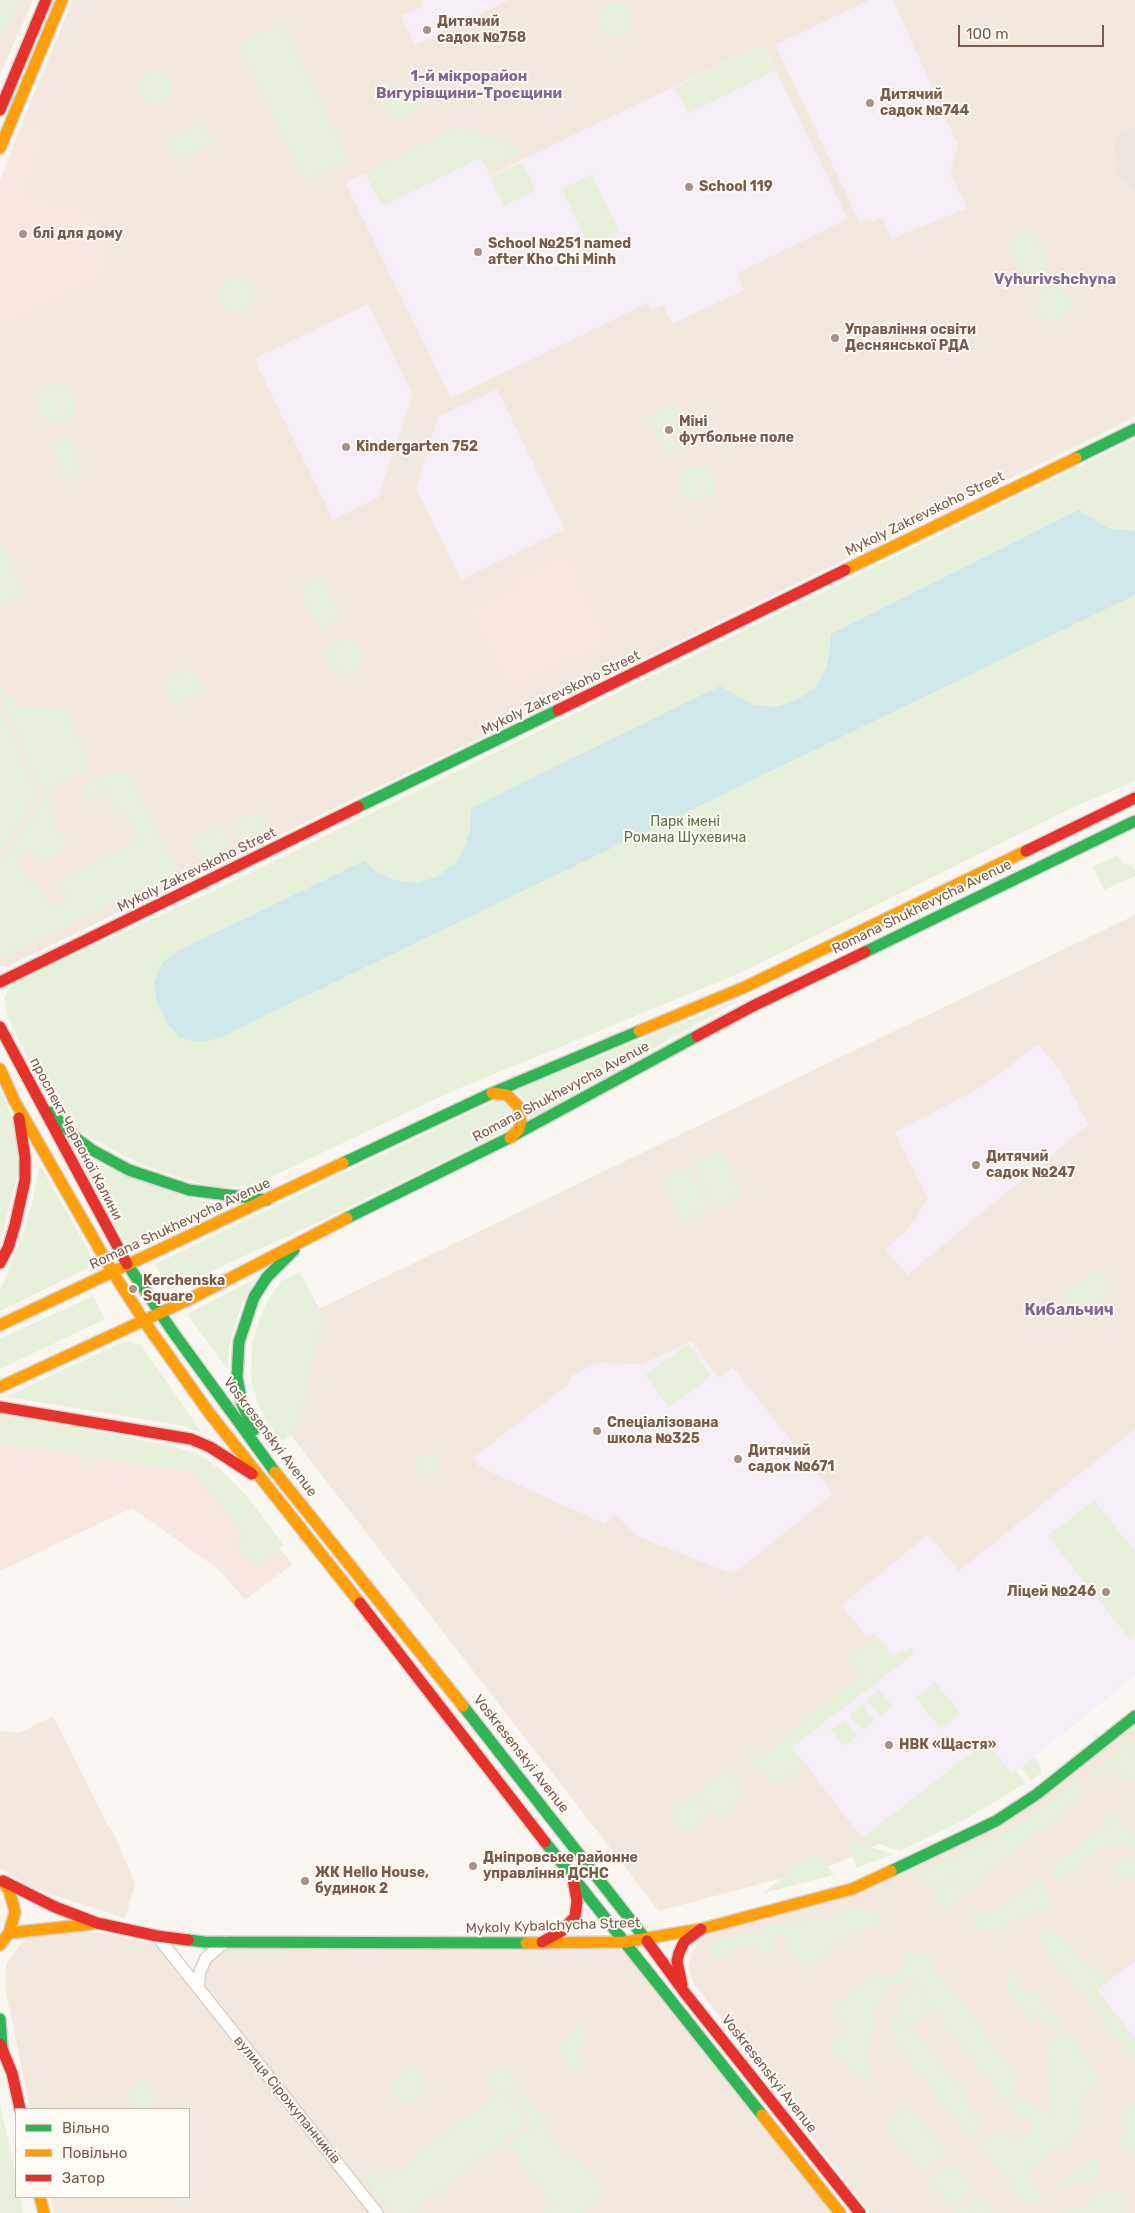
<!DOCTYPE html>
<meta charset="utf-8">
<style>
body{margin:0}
#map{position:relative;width:1135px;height:2213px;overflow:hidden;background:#f9f5f0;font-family:Rubik,sans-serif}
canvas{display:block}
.legend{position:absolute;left:15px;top:2108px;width:175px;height:90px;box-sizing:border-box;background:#fffaf3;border:1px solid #cabbb1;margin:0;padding:6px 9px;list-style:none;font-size:15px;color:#7a5c4d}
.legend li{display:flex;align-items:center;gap:10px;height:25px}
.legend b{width:25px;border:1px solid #cabbb1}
.scale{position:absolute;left:958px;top:25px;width:146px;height:22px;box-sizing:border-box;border:2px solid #7a5c4d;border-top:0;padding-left:6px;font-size:15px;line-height:18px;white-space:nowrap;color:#7a5c4d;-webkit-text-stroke:4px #fffaf3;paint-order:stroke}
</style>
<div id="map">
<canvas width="1135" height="2213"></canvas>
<ul class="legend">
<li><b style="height:6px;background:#30b455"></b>Вільно</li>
<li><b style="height:6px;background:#ff9f0a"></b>Повільно</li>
<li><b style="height:6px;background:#e5322d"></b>Затор</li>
</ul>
<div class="scale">100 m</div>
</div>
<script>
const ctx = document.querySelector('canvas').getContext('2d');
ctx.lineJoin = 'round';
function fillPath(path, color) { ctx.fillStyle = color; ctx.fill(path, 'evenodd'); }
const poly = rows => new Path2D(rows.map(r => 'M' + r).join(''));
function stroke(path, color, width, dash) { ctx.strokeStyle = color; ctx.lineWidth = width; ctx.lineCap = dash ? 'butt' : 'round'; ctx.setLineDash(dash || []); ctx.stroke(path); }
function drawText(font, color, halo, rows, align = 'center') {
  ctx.font = font + ' Rubik,sans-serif'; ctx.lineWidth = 4; ctx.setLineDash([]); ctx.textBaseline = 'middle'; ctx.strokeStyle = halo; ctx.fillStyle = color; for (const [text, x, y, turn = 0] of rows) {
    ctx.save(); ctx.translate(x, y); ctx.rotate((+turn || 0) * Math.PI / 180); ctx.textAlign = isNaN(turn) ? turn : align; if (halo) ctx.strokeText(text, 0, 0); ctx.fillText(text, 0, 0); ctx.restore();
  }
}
fillPath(poly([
 [0,0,33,0,0,74],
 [73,0,1135,0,1135,417,623,669,22,959,8,966,0,967,0,317,15,322,101,218,23,194,45,132,22,123],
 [1135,915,1135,1675,1063,1734,932,1819,838,1863,659,1911,283,1425,304,1316],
 [53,1716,107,1824,115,1835,135,1885,125,1918,32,1888,0,1868,0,1731,19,1733],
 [1135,1725,1135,2213,870,2213,693,1982,688,1966,692,1952,699,1940,709,1934,911,1868],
 [48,1932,102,1933,158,1945,372,2213,54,2213,50,2197,189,2197,189,2109,30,2109,5,1987,6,1964,20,1945,30,1936],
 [625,1942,840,2213,376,2213,198,1988,217,1948]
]), '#f2e8de');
fillPath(poly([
 [22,123,45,132,23,194,101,218,108,275,15,322,0,317,0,181],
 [567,551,611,642,507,693,468,610,510,590,518,574],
 [0,1422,206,1465,293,1564,245,1600,218,1569,132,1508,0,1571]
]), '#f6e8e1');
fillPath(poly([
 [1135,127,1135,192,1115,170,1119,165,1114,151,1115,144,1122,132,1127,129]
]), '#ede5e0');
fillPath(poly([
 [420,0,509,0,415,45,401,16,423,6],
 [870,0,893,0,958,145,950,174,967,208,891,239,882,217,870,222,868,219,860,223,775,45],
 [763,44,848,219,737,273,744,290,672,324,663,305,652,310,648,303,451,398,345,183,464,124,490,175],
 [368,304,413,395,378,498,333,520,254,359],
 [497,389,565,529,461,580,416,488,438,417],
 [1038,1044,1061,1071,1088,1125,907,1275,885,1249,907,1230,916,1218,928,1198,895,1132,980,1088],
 [692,1341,719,1378,733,1367,833,1494,733,1574,634,1535,616,1514,604,1524,478,1466,474,1457,567,1385,574,1374,596,1363,642,1364],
 [1135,1429,1135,1675,1013,1774,985,1743,862,1838,792,1747,914,1653,911,1648,893,1656,874,1634,866,1637,842,1605,928,1534,959,1571],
 [1135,1961,1135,2039,1097,1990]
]), '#f6eef6');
fillPath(poly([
 [0,0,20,0,0,42],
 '598 19a17 17 0 1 1 34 0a17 17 0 1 1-34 0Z',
 [283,23,349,161,305,182,238,44],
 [762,45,775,71,688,113,675,88],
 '139 88a17 17 0 1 1 34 0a17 17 0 1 1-34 0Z',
 [381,84,409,86,424,106,398,119,387,108],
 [204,122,214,143,176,161,166,140],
 [464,124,467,129,523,151,486,169,481,158,382,206,365,173],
 [522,162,536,191,504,206,490,177],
 [592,175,619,231,589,246,562,189],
 [1032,229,1051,267,1025,280,1006,241],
 '219 295a18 18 0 1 1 36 0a18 18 0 1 1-36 0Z',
 '1036 304a18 18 0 1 1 36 0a18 18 0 1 1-36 0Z',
 '36 403a20 20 0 1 1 40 0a20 20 0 1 1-40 0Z',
 [672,404,691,443,666,455,647,417],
 [69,436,84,469,65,478,50,445],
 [1135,439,1135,781,1071,808,740,973,448,1093,269,1178,248,1186,222,1187,197,1183,142,1165,83,1133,60,1113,40,1085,8,1017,4,999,12,983,203,896],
 '680 483a18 18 0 1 1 36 0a18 18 0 1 1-36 0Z',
 [0,537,25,594,0,606],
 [322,576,342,618,319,630,298,588],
 '327 656a18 18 0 1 1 36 0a18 18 0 1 1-36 0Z',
 [193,666,205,691,174,706,162,681],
 [0,679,7,697,22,707,50,708,67,711,91,770,54,788,46,798,57,829,67,844,62,853,45,860,40,860,34,850,17,859,28,881,35,878,50,908,68,900,59,882,138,840,124,811,116,814,105,791,87,799,83,792,87,784,108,774,123,772,133,780,179,871,3,958,0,956,0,863,44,799,0,696],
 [0,708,39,796,0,852],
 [259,810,268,828,239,842,231,824],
 [223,826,232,844,198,860,190,842],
 [1118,855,1124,865,1131,864,1135,871,1135,876,1104,890,1093,867],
 [743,998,530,1118,526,1102,515,1091],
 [0,1089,15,1124,19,1170,0,1240],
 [496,1100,501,1101,510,1107,513,1122,507,1130,335,1214,169,1291,155,1264],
 [722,1149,742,1195,712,1209,692,1163],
 [75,1153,109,1169,182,1196,220,1205,136,1246,125,1242],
 [40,1165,89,1252,88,1268,0,1311,0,1291,19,1244,32,1204],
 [689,1165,709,1210,681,1222,661,1178],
 [1096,1269,1113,1290,1081,1317,1063,1295],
 [300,1272,323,1316,307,1383,299,1429,282,1441,265,1419,257,1400,251,1379,252,1343,263,1310,270,1297,282,1280],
 [255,1279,241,1306,234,1328,229,1347,228,1370,187,1314],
 [93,1296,105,1319,0,1369,0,1339],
 [129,1341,141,1345,202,1433,183,1426,155,1421,6,1397,120,1343],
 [688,1344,711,1376,669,1407,645,1375],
 [0,1413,171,1446,201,1455,221,1470,245,1494,284,1545,260,1567,236,1549,244,1535,194,1473,0,1443],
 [435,1450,443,1467,420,1478,412,1461],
 [1094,1500,1135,1552,1135,1635,1130,1639,1048,1536],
 [878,1639,893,1656,911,1648,915,1653,792,1747,806,1765,775,1787,741,1747,746,1743,758,1758,861,1676,850,1662,849,1654],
 [936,1682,960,1714,940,1729,916,1697],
 [879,1690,893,1706,880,1717,867,1701],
 [862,1704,875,1720,862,1730,849,1715],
 [844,1720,857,1736,844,1746,831,1730],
 [1131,1737,1135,1746,1128,1755,1135,1754,1135,1776,1133,1779,1124,1779,1114,1767,1097,1778,1092,1772],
 [986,1743,1012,1774,1016,1771,1026,1783,964,1820,900,1851,862,1838],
 [1034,1757,1041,1766,1041,1773,1031,1781,1020,1768],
 [729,1768,742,1784,742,1796,733,1809,719,1819,697,1792],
 [1078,1779,1087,1794,965,1892,952,1874,930,1890,916,1874,1018,1825],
 [695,1795,710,1813,684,1833,670,1815],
 [1113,1811,1135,1838,1135,1855,1132,1849,1125,1845,1112,1845,1099,1850,1079,1868,1065,1874,1063,1882,1056,1880,1052,1866,1106,1823,1099,1814],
 [849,1841,894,1854,856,1868],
 [814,1852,834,1875,763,1893],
 [1135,1855,1135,1883,1128,1878,1119,1882,1113,1869,1120,1860],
 [1041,1876,1045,1888,1052,1900,1050,1911,1032,1911,1023,1920,1014,1920,999,1933,977,1929,970,1921,972,1914,993,1912],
 [951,1877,965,1895,944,1911,931,1893],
 [850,1908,869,1911,880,1916,881,1924,831,1944,824,1959,808,1969,789,1952,783,1935,773,1936,773,1956,759,1953,753,1944,734,1950,714,1960,706,1949,720,1940,782,1923,817,1918,829,1920],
 [1060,1932,1085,1963,1110,1977,1095,1990,1135,2041,1135,2062,1037,1939,1039,1935],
 [907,1953,928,1956,937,1975,966,2003,978,2025,1001,2052,1016,2076,1016,2095,1003,2100,933,2010,907,2028,898,2015,903,1994,907,1989,914,1984,931,2006,915,1981,888,1985,874,2014,875,2028,871,2043,864,2054,874,2075,867,2079,852,2072,829,2045,847,2032,833,2008,878,1972,889,1978,906,1965,901,1955],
 [1015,1974,1027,1993,1038,1994,1063,2027,1060,2029,1048,2028,1038,2015,1034,2019,1032,2026,1006,1989,1005,1975],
 [893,2016,899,2020,906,2030,915,2028,963,2091,979,2123,973,2142,897,2047,890,2027],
 [578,2023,587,2034,583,2044,576,2052,585,2064,575,2073,555,2048],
 [1066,2031,1100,2076,1096,2084,1085,2096,1079,2110,1086,2127,1029,2170,1044,2200,1024,2205,978,2144,1003,2130,1020,2142,1022,2134,1031,2131,1032,2122,1013,2115,1010,2105,1020,2097,1052,2114,1047,2045],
 [505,2065,522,2087,508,2098,527,2122,415,2211,415,2213,392,2213,363,2176,374,2168,384,2181,497,2093,486,2079],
 [412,2066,429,2087,405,2107,388,2085],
 [142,2078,159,2099,145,2109,136,2109,123,2093],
 [524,2093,545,2119,538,2126,542,2125,566,2159,575,2152,607,2193,583,2213,543,2213,554,2204,507,2145,532,2127,514,2102],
 [1134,2103,1135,2104,1135,2158,1117,2141,1126,2131,1118,2118],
 [0,2104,16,2176,16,2197,20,2197,23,2213,0,2213],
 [910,2106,947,2153,922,2173,885,2125],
 [1095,2158,1100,2172,1092,2183,1074,2182,1063,2189,1057,2185],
 [953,2162,975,2189,951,2208,929,2181],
 [1097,2190,1122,2192,1121,2213,1057,2213,1089,2205],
 [975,2196,988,2204,992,2211,990,2213,955,2213,953,2211,961,2206,973,2209,971,2203]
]), '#e7f0db');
fillPath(poly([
 [1078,510,1110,529,1135,531,1135,595,219,1038,200,1042,180,1038,166,1022,156,999,154,982,162,963,180,950,364,861,377,872,394,880,416,883,437,877,456,862,465,847,470,831,471,808,720,686,753,705,775,707,796,701,815,687,825,671,829,655,831,634]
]), '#d0e8ea');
const street = poly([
 [157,1936,377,2213],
 [198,1988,200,1971,206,1958,225,1942]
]);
const fast = poly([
 [1076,458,1135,429],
 [358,807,558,710],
 [865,952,1135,821],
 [50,1112,77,1139,92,1150,129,1170,189,1190,267,1200],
 [343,1163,492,1093,639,1031],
 [347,1218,509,1138,697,1036],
 [127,1264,173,1332,275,1472],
 [254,1430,242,1404,237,1377,239,1342,254,1297,267,1277,294,1250],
 [463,1706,647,1941],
 [545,1842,762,2115],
 [891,1871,996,1821,1037,1794,1135,1716],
 [188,1940,205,1942,526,1943],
 [0,2019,2,2047]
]);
const slow = poly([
 [0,148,62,0],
 [845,570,1076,458],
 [639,1031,745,987,1026,851],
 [0,1069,15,1102,112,1271],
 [492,1093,507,1095,518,1106,521,1121,519,1129,510,1138],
 [112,1271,144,1321,210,1414,360,1603],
 [0,1325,343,1163],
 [0,1387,188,1300,347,1218],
 [275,1472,463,1706],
 [9,1933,92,1924],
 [526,1943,625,1942,701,1929,852,1889,891,1871],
 [0,1945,9,1933,15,1912,9,1890,2,1881],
 [762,2115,840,2213],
 [40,2197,44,2213]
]);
const jam = poly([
 [0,110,46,0],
 [558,710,845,570],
 [1026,851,1135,798],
 [0,982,358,807],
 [0,1027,127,1264],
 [697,1036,753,1006,865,952],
 [0,1263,8,1248,15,1225,25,1180,25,1157,19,1118],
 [0,1407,191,1439,210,1447,252,1474],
 [360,1603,545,1842],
 [3,1881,55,1907,97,1923,157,1936,188,1940],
 [647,1941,685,1993,860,2213],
 [542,1942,562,1931,575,1917,577,1901,573,1879],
 [682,1985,677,1961,679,1953,684,1942,701,1929],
 [0,2044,12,2073,20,2109]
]);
stroke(street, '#d7d1cb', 14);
stroke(fast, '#d9d2cb', 14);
stroke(slow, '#d9d2cb', 14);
stroke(jam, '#d9d2cb', 14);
stroke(street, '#fefefd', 11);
stroke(fast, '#30b455', 11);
stroke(slow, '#ff9f0a', 11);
stroke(jam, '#e5322d', 11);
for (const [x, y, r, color] of [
 [427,30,5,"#a69286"],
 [870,103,5,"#a69286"],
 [689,187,5,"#a69286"],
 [23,234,5,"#a69286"],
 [478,252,5,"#a69286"],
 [835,338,5,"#a69286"],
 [669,430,5,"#a69286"],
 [346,447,5,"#a69286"],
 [976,1165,5,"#a69286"],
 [133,1289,5,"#a69286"],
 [597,1431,5,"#a69286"],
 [738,1459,5,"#a69286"],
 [1106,1592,5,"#a69286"],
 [889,1745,5,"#a69286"],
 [473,1866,5,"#a69286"],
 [305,1881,5,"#a69286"]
]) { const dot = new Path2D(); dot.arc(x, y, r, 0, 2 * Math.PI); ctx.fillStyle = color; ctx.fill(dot); stroke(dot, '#fffaf3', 2); }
drawText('bold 14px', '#7a5c4d', '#fffaf3', [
 ["Дитячий",437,22],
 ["садок №758",437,38],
 ["Дитячий",880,95],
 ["садок №744",880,111],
 ["School 119",699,187],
 ["блі для дому",33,234],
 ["School №251 named",488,244],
 ["after Kho Chi Minh",488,260],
 ["Управління освіти",845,330],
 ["Деснянської РДА",845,346],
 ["Міні",679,422],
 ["футбольне поле",679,438],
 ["Kindergarten 752",356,447],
 ["Дитячий",986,1157],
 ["садок №247",986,1173],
 ["Kerchenska",143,1281],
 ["Square",143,1297],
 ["Спеціалізована",607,1423],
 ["школа №325",607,1439],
 ["Дитячий",748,1451],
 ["садок №671",748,1467],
 ["Ліцей №246",1096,1592,"right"],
 ["НВК «Щастя»",899,1745],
 ["Дніпровське районне",483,1858],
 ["управління ДСНС",483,1874],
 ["ЖК Hello House,",315,1873],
 ["будинок 2",315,1889]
], 'left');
drawText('14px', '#7a5c4d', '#fffaf3', [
 ["Mykoly Zakrevskoho Street",925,514,-26],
 ["Mykoly Zakrevskoho Street",561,693,-26],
 ["Mykoly Zakrevskoho Street",197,870,-26],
 ["Romana Shukhevycha Avenue",922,907,-26],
 ["Romana Shukhevycha Avenue",561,1092,-28],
 ["проспект Червоної Калини",76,1139,62],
 ["Romana Shukhevycha Avenue",180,1224,-25],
 ["Voskresenskyi Avenue",270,1437,53],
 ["Voskresenskyi Avenue",521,1754,52],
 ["Mykoly Kybalchycha Street",553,1926,-2],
 ["Voskresenskyi Avenue",769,2074,52],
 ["вулиця Сірожупанників",287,2100,51]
]);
drawText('14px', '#537a41', '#fffaf3', [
 ["Парк імені",685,822],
 ["Романа Шухевича",685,838]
]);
drawText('bold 15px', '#846695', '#fffaf3', [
 ["1-й мікрорайон",469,77],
 ["Вигурівщини-Троєщини",469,94],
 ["Vyhurivshchyna",1055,280]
]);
drawText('bold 16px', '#846695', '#fffaf3', [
 ["Кибальчич",1069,1310]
]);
</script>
